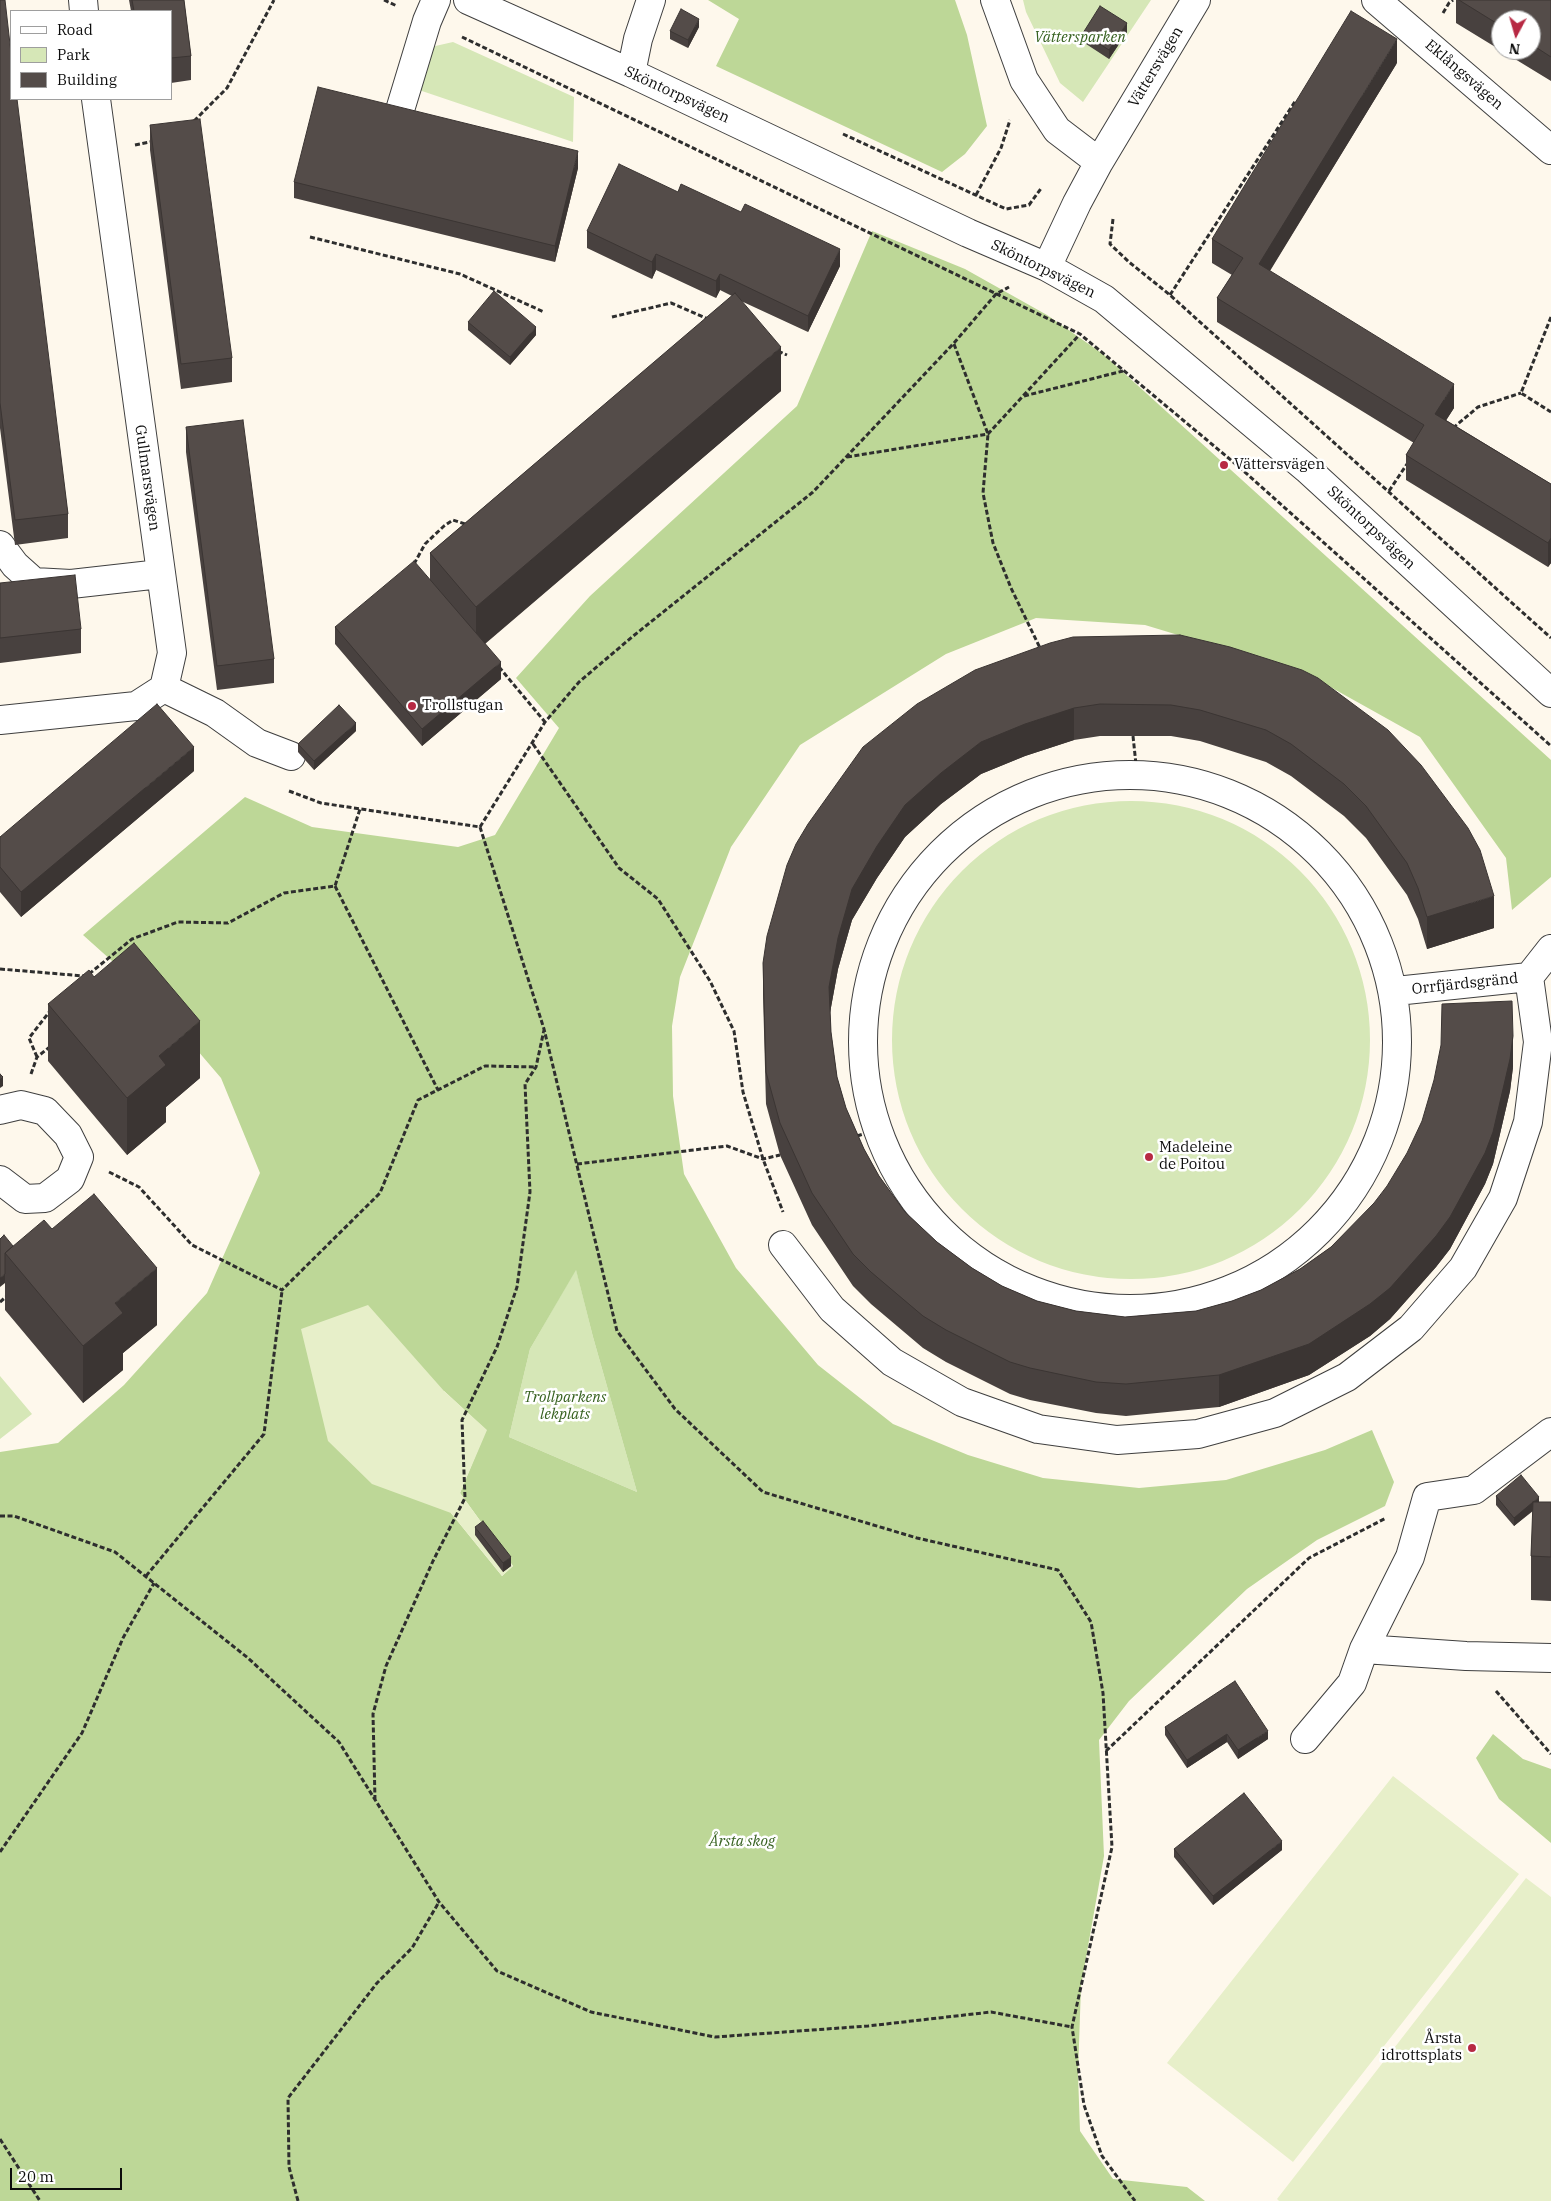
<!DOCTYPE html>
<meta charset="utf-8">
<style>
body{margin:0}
#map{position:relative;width:1551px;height:2201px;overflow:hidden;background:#fef8ec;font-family:"IBM Plex Serif",serif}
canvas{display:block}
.legend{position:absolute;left:10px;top:10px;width:162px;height:90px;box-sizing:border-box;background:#fff;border:1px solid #9e9e9e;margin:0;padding:6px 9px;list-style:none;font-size:15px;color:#0c0c0c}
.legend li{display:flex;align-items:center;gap:10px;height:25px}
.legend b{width:25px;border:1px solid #9e9e9e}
.north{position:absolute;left:1491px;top:10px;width:50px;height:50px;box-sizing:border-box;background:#fff;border:1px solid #9e9e9e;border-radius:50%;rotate:186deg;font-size:14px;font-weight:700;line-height:20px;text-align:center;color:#0c0c0c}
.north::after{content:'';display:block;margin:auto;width:18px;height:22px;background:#b72943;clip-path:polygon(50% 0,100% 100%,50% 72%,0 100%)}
.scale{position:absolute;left:10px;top:2168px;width:112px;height:22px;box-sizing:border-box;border:2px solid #0c0c0c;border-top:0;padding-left:6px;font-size:15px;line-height:18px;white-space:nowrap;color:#0c0c0c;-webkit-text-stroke:4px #fff;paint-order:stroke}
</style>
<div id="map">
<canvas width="1551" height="2201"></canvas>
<ul class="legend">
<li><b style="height:6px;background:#fff"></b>Road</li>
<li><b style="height:14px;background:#d6e7b7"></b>Park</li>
<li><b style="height:14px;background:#544c49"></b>Building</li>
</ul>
<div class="north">N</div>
<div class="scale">20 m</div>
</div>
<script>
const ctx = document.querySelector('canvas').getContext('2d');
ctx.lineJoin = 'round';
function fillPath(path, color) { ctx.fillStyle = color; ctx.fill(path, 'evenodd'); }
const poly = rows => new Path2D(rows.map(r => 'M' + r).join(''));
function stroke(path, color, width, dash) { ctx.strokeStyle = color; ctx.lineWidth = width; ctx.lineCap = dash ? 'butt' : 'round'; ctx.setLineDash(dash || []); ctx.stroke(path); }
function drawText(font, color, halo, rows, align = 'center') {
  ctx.font = font + ' "IBM Plex Serif",serif'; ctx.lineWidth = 5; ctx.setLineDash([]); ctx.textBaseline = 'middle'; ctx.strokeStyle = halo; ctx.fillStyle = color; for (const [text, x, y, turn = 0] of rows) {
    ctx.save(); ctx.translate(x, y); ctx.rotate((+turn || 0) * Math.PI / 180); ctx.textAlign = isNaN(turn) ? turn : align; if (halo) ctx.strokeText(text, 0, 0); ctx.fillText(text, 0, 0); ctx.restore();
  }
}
fillPath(poly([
 [1023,0,1151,0,1083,102,1060,83,1026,12],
 [453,42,574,97,573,142,416,89,431,47],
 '892 1040a239 239 0 1 1 478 0a239 239 0 1 1-478 0Z',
 [576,1269,593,1337,637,1492,509,1437,530,1349],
 [0,1376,32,1414,0,1439]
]), '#d6e7b7');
fillPath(poly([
 [708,0,955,0,967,35,987,126,965,154,942,172,716,66,739,19],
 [872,231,965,269,1047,315,1103,354,1551,760,1551,877,1512,910,1506,858,1420,737,1307,674,1145,625,1036,618,946,654,800,745,731,847,680,977,672,1026,673,1096,684,1174,736,1268,818,1365,893,1424,968,1455,1043,1478,1139,1488,1226,1480,1325,1450,1372,1430,1394,1482,1385,1506,1317,1540,1247,1589,1129,1701,1099,1740,1104,1856,1081,1986,1078,2074,1080,2131,1113,2179,1187,2187,1205,2201,0,2201,0,1452,58,1443,124,1385,207,1293,260,1173,221,1078,150,995,83,935,245,797,312,827,458,847,495,835,559,728,516,678,590,596,797,406],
 [576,1270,593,1337,637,1492,509,1437,530,1349],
 [444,1391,486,1430,460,1493,513,1566,502,1576,451,1513],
 [1493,1734,1523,1759,1551,1769,1551,1843,1499,1799,1476,1758]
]), '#bdd797');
fillPath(poly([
 [368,1305,444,1391,487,1430,460,1493,513,1566,502,1576,451,1513,372,1484,328,1441,301,1329],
 [1393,1776,1519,1874,1293,2162,1167,2063],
 [1526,1878,1551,1897,1551,2201,1279,2201,1277,2199]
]), '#e7efc9');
const minor = poly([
 [83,0,84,11],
 [468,0,631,73,968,233,1047,267,1104,299,1307,469,1551,693],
 [995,0,1024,80,1057,130,1099,162],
 [1376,0,1551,150],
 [631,73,638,39,651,0],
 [400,110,427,21,436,0],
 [1047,267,1077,203,1099,162,1196,0],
 [0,545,15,565,34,582,71,584,160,574],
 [164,688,215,713,257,743,291,756],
 [0,720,136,706,164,688,172,653,96,99],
 '863 1042a267 267 0 1 1 534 0a267 267 0 1 1-534 0Z',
 [1396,991,1529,977,1551,949],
 [0,1110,21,1105,45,1111,68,1135,79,1157,70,1179,45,1198,25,1199,0,1180],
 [783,1245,832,1309,892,1362,962,1402,1038,1429,1117,1440,1198,1434,1275,1413,1347,1377,1411,1328,1463,1268,1503,1198,1528,1122,1538,1042,1529,977],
 [1364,1649,1466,1656,1551,1658],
 [1305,1739,1352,1683,1364,1649,1410,1557,1427,1497,1474,1490,1551,1432]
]);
stroke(minor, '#3f3f3f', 30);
stroke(poly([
 [384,0,397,6],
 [1443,13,1449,3,1453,0],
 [462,37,1080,334,1238,466,1551,746],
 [194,121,227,88,274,0],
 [843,134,1006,209,1029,205,1042,187],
 [135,145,154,141],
 [976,195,1001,148,1010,120],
 [1113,219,1110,244,1129,262,1170,295,1551,638],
 [310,237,460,274,544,312],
 [1170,295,1296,100],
 [612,317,671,303,708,319],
 [1551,317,1521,393,1551,412],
 [954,344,988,434,983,493,993,543,1011,588,1041,650],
 [778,351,787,355],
 [1024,396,1123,371],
 [1453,428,1478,407,1521,393],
 [847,457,988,434,1080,334],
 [1389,491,1407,464],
 [414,564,425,544,444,526,453,520,468,525],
 [499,667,545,722],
 [1133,736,1137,774],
 [533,744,619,868,658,899,710,981,734,1031,743,1092,763,1159,783,1212],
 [289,791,321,803,480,827,544,1029,617,1331,675,1409,763,1492,917,1538,1058,1570,1091,1622,1103,1693,1112,1847,1072,2027,1084,2105,1102,2156,1135,2201],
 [480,827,545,722,579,682,632,637,813,492,954,343,996,294,1009,287],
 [335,886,438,1090],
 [0,969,84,976],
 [89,974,132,939,178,922,228,923,284,893,335,886,360,809],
 [37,1057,29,1038,50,1011],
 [31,1074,37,1057,51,1046],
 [857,1136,876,1130],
 [577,1164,727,1146,763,1159,780,1155],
 [109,1172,139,1187,192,1245,282,1290,380,1193,418,1100,485,1066,536,1067],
 [0,1302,7,1296],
 [0,1516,14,1516,115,1552,248,1658,339,1742,439,1902,497,1971,591,2012,715,2037,868,2026,991,2012,1072,2027],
 [146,1576,264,1434,282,1291],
 [1496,1691,1551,1754],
 [1106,1751,1309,1558,1386,1518],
 [375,1800,373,1714,386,1666,433,1561,465,1498,462,1420,497,1347,517,1287,530,1192,525,1084,536,1067,544,1030],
 [0,1852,82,1733,123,1638,154,1583],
 [0,2139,40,2201],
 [298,2201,289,2167,288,2098,377,1983,412,1948,439,1902]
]), '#2e2e2e', 3, [5, 2.5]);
stroke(minor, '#fff', 28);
fillPath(poly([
 [0,0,68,514,68,538,15,545,0,428],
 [129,0,184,0,191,56,191,80,171,83,171,11,131,11],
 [1456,0,1551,0,1551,81,1456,23],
 [1501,20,1531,20,1531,50,1501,50],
 [699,27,688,48,670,39,670,31],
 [1127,32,1109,59,1083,42,1083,33],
 [1397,63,1270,271,1454,408,1446,420,1551,484,1551,563,1548,567,1406,480,1406,455,1414,443,1217,322,1217,298,1232,275,1212,263,1212,239],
 [150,125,232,358,232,382,181,389,150,150],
 [578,168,555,262,294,198,294,182],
 [678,192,840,266,808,332,741,301,781,391,485,644,501,679,422,746,335,644,335,627,430,580,430,553,732,296,720,290,716,298,656,270,652,279,587,248,587,231],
 [468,322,536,335,510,365,468,330],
 [186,427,274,659,274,683,217,690,186,452],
 [0,583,81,629,81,653,0,663],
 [1230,647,1494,928,1427,949,1418,919,1407,895,1366,838,1344,816,1291,776,1266,762,1200,741,1171,736,1100,736,1074,740,1025,756,981,774,941,804,905,837,877,878,852,920,838,969,830,1013,831,1032,837,1077,846,1108,864,1149,879,1176,905,1212,937,1242,972,1268,1002,1286,1037,1301,1076,1311,1125,1317,1196,1311,1232,1301,1261,1290,1300,1269,1331,1247,1513,1067,1510,1091,1493,1164,1485,1184,1450,1249,1436,1267,1390,1319,1370,1336,1309,1375,1219,1407,1126,1416,1096,1413,1030,1400,1010,1394,946,1362,923,1348,871,1304,853,1286,812,1225,780,1155,766,1104,763,995,763,963,863,747],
 [356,731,314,770,298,752,298,744],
 [194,771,21,917,0,892,0,837],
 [94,977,200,1078,166,1107,166,1122,127,1155,48,1061,48,1004],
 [0,1239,157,1325,123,1353,123,1370,83,1403,5,1310,5,1283],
 [1496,1496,1539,1502,1551,1502,1551,1601,1531,1600,1531,1556,1533,1511,1514,1526,1496,1505],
 [475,1527,511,1566,503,1572,475,1535],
 [1165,1727,1268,1739,1238,1759,1227,1742,1187,1768,1165,1735],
 [1174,1849,1282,1850,1213,1905,1174,1857]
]), '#48413f');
fillPath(poly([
 [699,19,699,27,688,48,688,40],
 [1127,23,1127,32,1109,59,1109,50],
 [1397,39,1397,63,1259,288,1259,264],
 [578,151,578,168,555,262,555,246],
 [840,249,840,266,808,332,808,316],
 [656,254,656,270,652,279,652,262],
 [720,274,720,290,716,298,716,281],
 [536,327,536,335,510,365,510,357],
 [781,347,781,391,476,651,476,607],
 [1454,384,1454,408,1435,438,1435,414],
 [1551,538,1551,563,1548,567,1548,543],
 [501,662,501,679,422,746,422,729],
 [1074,708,1074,740,1025,756,981,774,941,804,905,837,877,878,852,920,838,969,829,1018,829,987,838,938,852,889,877,846,905,805,941,773,981,742,1025,724],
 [356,723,356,731,314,770,314,761],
 [194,747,194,771,21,917,21,892],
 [1494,896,1494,928,1427,949,1427,917],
 [200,1021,200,1078,166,1107,166,1122,127,1155,127,1098,159,1056],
 [1513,1036,1513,1067,1510,1091,1493,1164,1485,1184,1450,1249,1436,1267,1390,1319,1370,1336,1309,1375,1219,1407,1219,1375,1309,1344],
 [3,1077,3,1086,0,1088,0,1080],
 [157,1268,157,1325,123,1353,123,1370,83,1403,83,1346,115,1303],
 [5,1274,5,1283,0,1287,0,1278],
 [1539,1497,1539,1505,1514,1526,1514,1518],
 [511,1557,511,1566,503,1572,503,1563],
 [1268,1731,1268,1739,1238,1759,1238,1750],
 [1227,1734,1227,1742,1187,1768,1187,1760],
 [1282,1841,1282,1850,1213,1905,1213,1896]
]), '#3b3533');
const building = poly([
 [0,0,5,0,11,53,11,99,17,99,68,514,15,520,0,403,0,0],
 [132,0,184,0,191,56,171,58,171,11,134,11,132,0],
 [1459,0,1551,0,1551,57,1531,44,1531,20,1501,20,1501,26,1459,0],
 [1100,6,1127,23,1109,50,1083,33,1100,6],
 [681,9,699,19,688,40,670,31,681,9],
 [1351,11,1397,39,1259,264,1454,384,1435,414,1551,484,1551,538,1548,543,1406,455,1424,425,1217,298,1243,258,1212,239,1351,11],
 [318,87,578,151,555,246,294,182,318,87],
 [200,119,232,358,181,364,150,125,200,119],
 [619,164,678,192,681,184,741,212,745,204,840,249,808,316,720,274,716,281,656,254,652,262,587,231,619,164],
 [494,291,536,327,510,357,468,322,494,291],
 [735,293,781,347,476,607,430,553,735,293],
 [243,420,274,659,217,666,186,427,243,420],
 [414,561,501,662,422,729,335,627,414,561],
 [75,575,81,629,0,638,0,583,75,575],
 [1180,635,1230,647,1302,670,1318,678,1388,730,1421,765,1468,828,1480,850,1494,896,1427,917,1418,888,1407,863,1366,806,1344,784,1291,744,1266,730,1200,710,1171,705,1100,704,1074,708,1025,724,981,742,941,773,905,805,877,846,852,889,838,938,829,987,831,1032,837,1077,846,1108,864,1149,879,1176,905,1212,937,1242,972,1268,1002,1286,1037,1301,1076,1311,1125,1317,1196,1311,1232,1301,1261,1290,1300,1269,1331,1247,1374,1203,1387,1186,1407,1153,1422,1121,1434,1080,1441,1045,1442,1004,1512,1001,1513,1036,1510,1059,1493,1132,1485,1153,1450,1217,1436,1236,1390,1288,1370,1304,1309,1344,1219,1375,1126,1384,1096,1382,1030,1368,1010,1362,946,1330,923,1316,871,1272,853,1254,812,1193,780,1123,766,1072,763,963,767,936,787,865,796,844,808,824,863,747,917,704,975,670,1050,643,1073,637,1180,635],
 [157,704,194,747,21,892,0,867,0,837,157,704],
 [339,705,356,723,314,761,298,744,339,705],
 [134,943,200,1021,159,1056,166,1065,127,1098,48,1004,89,970,94,977,134,943],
 [0,1074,3,1077,0,1080,0,1074],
 [94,1194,157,1268,115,1303,123,1313,83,1346,5,1253,44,1220,52,1229,94,1194],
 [4,1235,13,1246,5,1253,5,1274,0,1278,0,1239,4,1235],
 [1521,1475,1539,1497,1514,1518,1496,1496,1521,1475],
 [1533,1502,1551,1502,1551,1557,1531,1556,1533,1502],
 [483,1521,511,1557,503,1563,475,1527,483,1521],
 [1235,1681,1268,1731,1238,1750,1227,1734,1187,1760,1165,1727,1235,1681],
 [1244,1793,1282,1841,1213,1896,1174,1849,1244,1793]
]);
fillPath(building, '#544c49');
stroke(building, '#3b3533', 1);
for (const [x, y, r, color] of [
 [1224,465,5,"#b72943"],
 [412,706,5,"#b72943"],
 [1149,1157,5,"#b72943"],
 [1472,2048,5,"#b72943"]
]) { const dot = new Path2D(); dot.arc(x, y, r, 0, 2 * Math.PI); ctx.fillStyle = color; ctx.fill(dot); stroke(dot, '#fff', 2); }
drawText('italic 15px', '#36611f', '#fff', [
 ["Vättersparken",1080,38],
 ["Trollparkens",565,1398],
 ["lekplats",565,1415],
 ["Årsta skog",742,1842]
]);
drawText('15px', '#0c0c0c', '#fff', [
 ["Vättersvägen",1156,67,-59],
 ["Eklångsvägen",1464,75,41],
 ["Sköntorpsvägen",677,95,25],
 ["Sköntorpsvägen",1043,269,26],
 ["Gullmarsvägen",147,478,82],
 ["Sköntorpsvägen",1371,528,43],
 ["Orrfjärdsgränd",1465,984,-6]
]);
drawText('15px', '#0c0c0c', '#fff', [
 ["Vättersvägen",1234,465],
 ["Trollstugan",422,706],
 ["Madeleine",1159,1148],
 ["de Poitou",1159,1165],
 ["Årsta",1462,2039,"right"],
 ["idrottsplats",1462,2056,"right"]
], 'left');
</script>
